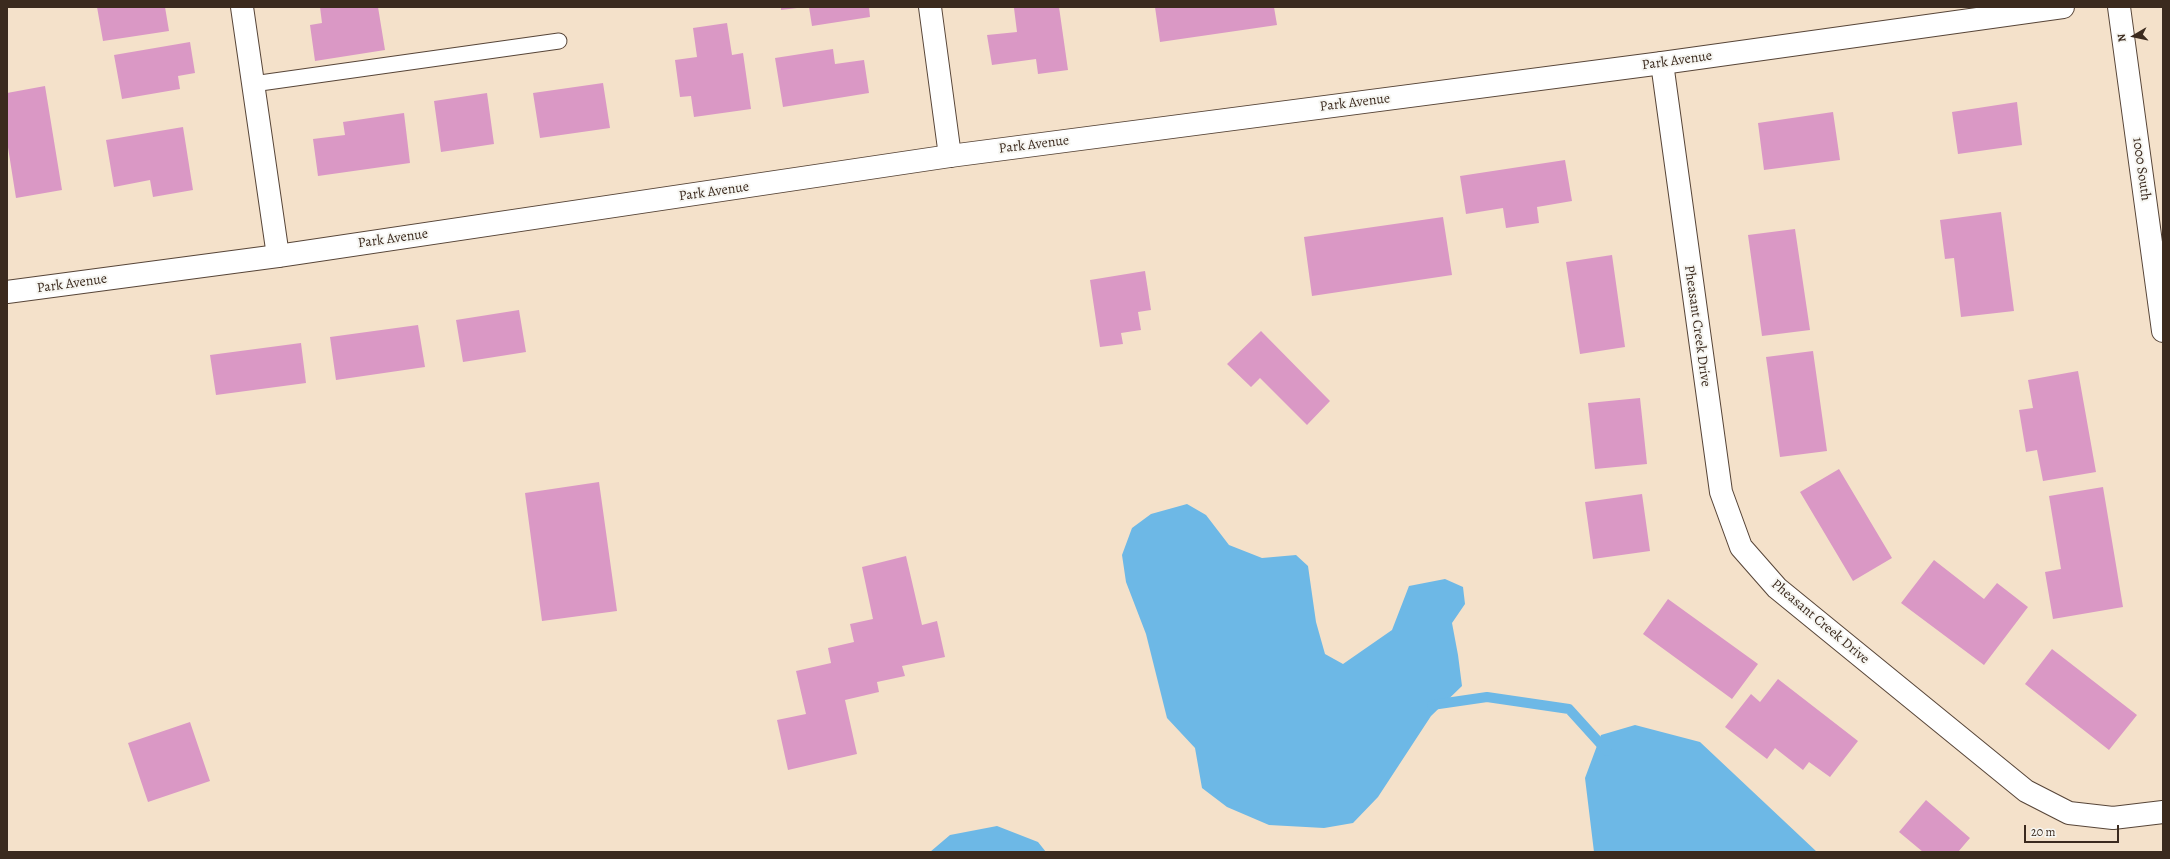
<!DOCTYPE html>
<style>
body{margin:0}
#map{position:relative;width:2170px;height:859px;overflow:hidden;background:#f4e1ca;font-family:Alegreya,serif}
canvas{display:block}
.frame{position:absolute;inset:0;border:8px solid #3b2a1e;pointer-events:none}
.north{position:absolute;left:2114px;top:16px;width:40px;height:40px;-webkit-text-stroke:3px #f6f6f2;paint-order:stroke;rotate:261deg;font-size:11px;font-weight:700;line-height:16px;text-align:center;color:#3b2a1e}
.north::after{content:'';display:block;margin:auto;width:14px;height:18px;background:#3b2a1e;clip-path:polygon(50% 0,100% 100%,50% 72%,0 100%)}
.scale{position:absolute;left:2024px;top:825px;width:95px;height:18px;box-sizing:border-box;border:2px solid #3b2a1e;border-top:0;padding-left:5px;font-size:12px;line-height:14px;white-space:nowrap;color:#3b2a1e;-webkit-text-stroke:3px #f6f6f2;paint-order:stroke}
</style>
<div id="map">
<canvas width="2170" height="859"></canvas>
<div class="frame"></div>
<div class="north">N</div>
<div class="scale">20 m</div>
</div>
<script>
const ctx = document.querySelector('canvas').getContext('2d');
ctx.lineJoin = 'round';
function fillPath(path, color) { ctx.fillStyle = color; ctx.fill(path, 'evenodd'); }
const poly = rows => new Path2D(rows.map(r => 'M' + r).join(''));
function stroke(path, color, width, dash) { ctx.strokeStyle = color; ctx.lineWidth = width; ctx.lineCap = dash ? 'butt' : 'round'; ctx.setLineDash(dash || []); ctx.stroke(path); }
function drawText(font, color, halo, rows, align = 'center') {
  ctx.font = font + ' Alegreya,serif'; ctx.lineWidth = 4; ctx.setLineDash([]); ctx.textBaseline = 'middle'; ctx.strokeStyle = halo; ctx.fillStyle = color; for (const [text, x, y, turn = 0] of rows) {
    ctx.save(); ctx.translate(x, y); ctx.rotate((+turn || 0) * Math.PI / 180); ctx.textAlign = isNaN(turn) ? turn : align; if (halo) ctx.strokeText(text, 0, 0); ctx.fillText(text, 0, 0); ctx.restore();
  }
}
fillPath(poly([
 [1187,504,1206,515,1229,545,1262,558,1296,555,1308,566,1316,622,1325,654,1343,664,1392,630,1409,586,1445,579,1463,587,1465,604,1452,623,1458,655,1462,686,1431,716,1378,797,1353,823,1324,828,1269,825,1227,807,1202,788,1195,748,1167,718,1146,634,1126,582,1122,555,1132,528,1151,514],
 [1635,725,1700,742,1817,852,1594,852,1585,778,1601,735],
 [997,826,1038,842,1046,852,930,852,950,835]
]), '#6db8e6');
stroke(poly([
 [1432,705,1487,697,1569,709,1607,751]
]), '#6db8e6', 10);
fillPath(poly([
 [97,7,165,7,169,31,103,41],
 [320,7,378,7,385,50,315,61,310,25,322,23],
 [781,7,797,7,797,8,781,10],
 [809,7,869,7,870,17,812,26],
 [1024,7,1059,7,1068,70,1038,74,1036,59,992,65,987,35,1017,32,1014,8],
 [1155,7,1274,7,1277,25,1160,42],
 [727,23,732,55,743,53,751,109,694,117,691,96,680,97,675,60,697,57,693,28],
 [190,42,195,73,178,76,180,89,122,99,114,55],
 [833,49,835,64,864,60,869,93,783,107,775,58],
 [603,83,610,128,540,138,533,93],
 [45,86,62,190,16,198,7,141,7,93],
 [487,93,494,144,441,152,434,101],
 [2017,102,2022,145,1958,154,1952,112],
 [1833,112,1840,160,1764,170,1758,123],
 [404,113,410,163,318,176,313,139,345,135,343,122],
 [183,127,193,190,153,197,150,180,114,187,106,140],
 [1565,160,1572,201,1537,207,1539,223,1506,228,1503,208,1466,214,1460,176],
 [2001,212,2014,311,1961,317,1954,258,1945,259,1940,220],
 [1443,217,1452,275,1312,296,1304,237],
 [1795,229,1810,330,1762,336,1748,235],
 [1612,255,1625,347,1580,354,1566,262],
 [1145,271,1151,310,1138,312,1141,330,1121,333,1123,344,1100,347,1090,280],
 [519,310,526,352,463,362,456,320],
 [418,325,425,367,336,380,330,337],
 [1261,331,1330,401,1307,425,1260,378,1251,387,1227,364],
 [301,343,306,383,216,395,210,355],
 [1813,351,1827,451,1780,457,1766,357],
 [2078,371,2096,472,2043,481,2037,450,2026,452,2019,410,2033,408,2028,380],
 [1640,398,1647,464,1595,469,1588,403],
 [1839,469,1892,558,1853,581,1800,492],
 [599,482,617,611,542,621,525,493],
 [2103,487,2123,607,2053,619,2045,572,2061,569,2049,496],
 [1642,494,1650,551,1593,559,1585,502],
 [906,556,922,625,937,621,945,657,902,666,905,676,877,682,879,692,845,700,857,754,788,770,777,720,806,714,796,671,831,663,828,648,854,642,850,624,873,619,862,567],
 [1934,560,1984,599,1997,583,2028,607,1984,665,1901,603],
 [1668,599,1758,664,1732,699,1643,634],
 [2052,649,2137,715,2109,750,2025,684],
 [1778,679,1858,741,1830,777,1809,762,1803,770,1775,748,1767,759,1725,727,1751,694,1760,702],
 [190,722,210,781,148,802,128,743],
 [1926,800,1970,838,1958,852,1923,852,1899,832]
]), '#da98c5');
const lane = poly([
 [253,84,559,41]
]);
const street = poly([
 [242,7,278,256],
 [930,7,950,156],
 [1662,63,1721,492,1741,547,1777,588,2026,791,2069,813,2113,818,2163,812]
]);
const secondary = poly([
 [2119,7,2163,331],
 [7,292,278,256,950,156,1662,63,2063,7]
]);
stroke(lane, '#574538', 17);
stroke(street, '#574538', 24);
stroke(secondary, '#574538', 24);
stroke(lane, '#fff', 15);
stroke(street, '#fff', 22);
stroke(secondary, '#fff', 22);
drawText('14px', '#3b2a1e', '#f6f6f2', [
 ["Park Avenue",1677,61,-8],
 ["Park Avenue",1355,103,-7],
 ["Park Avenue",1034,145,-7],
 ["1000 South",2141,169,82],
 ["Park Avenue",714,192,-8],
 ["Park Avenue",393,239,-8],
 ["Park Avenue",72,284,-8],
 ["Pheasant Creek Drive",1697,326,82],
 ["Pheasant Creek Drive",1820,622,40]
]);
</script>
